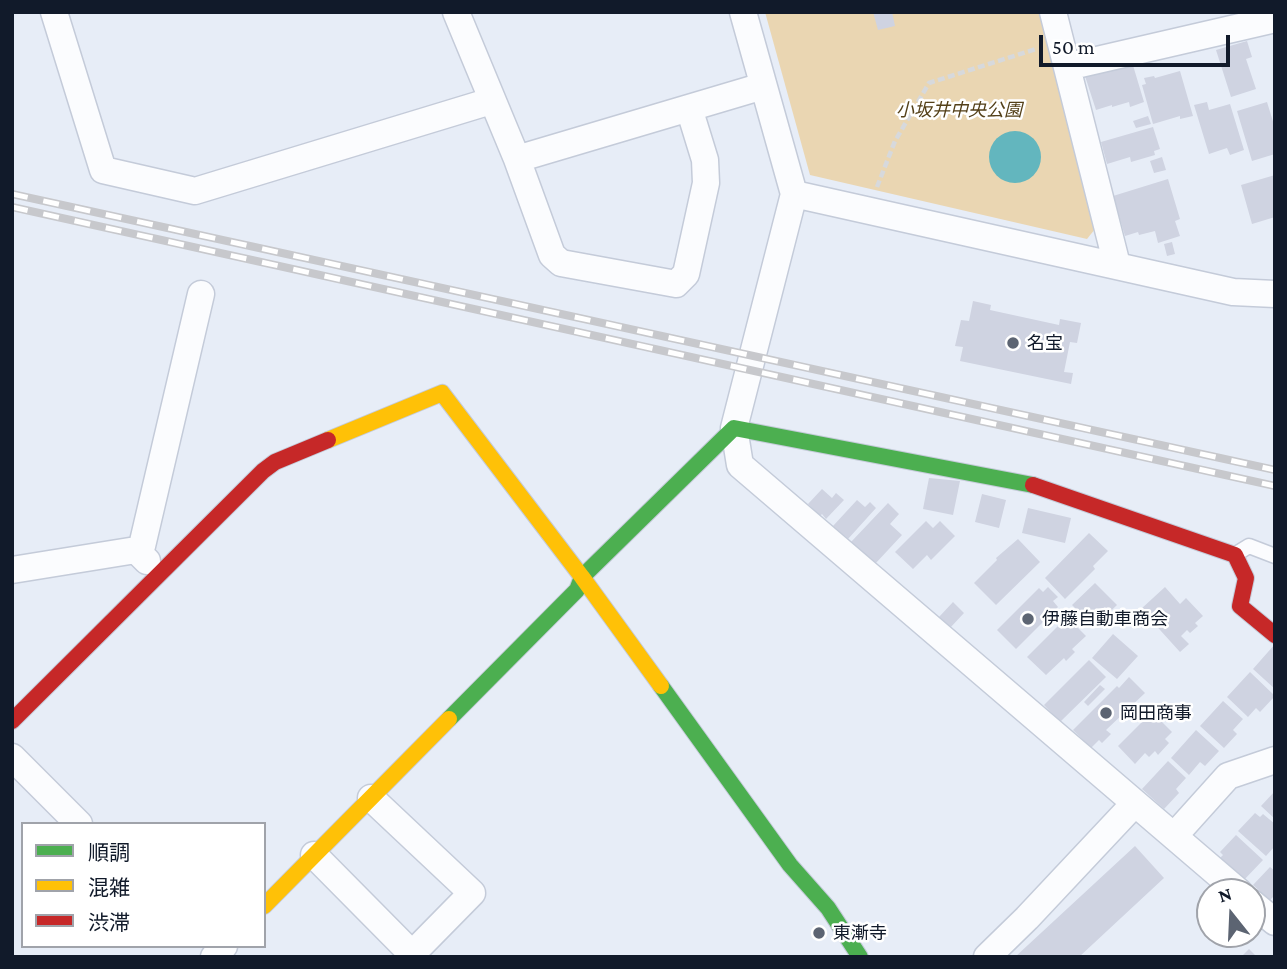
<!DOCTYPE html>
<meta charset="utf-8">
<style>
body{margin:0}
#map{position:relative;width:1287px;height:969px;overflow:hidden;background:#e7edf7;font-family:"Crimson Pro","Noto Sans JP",serif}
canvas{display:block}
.frame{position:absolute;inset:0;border:14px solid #111a2a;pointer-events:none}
.legend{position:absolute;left:21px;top:822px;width:245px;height:126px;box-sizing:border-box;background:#fff;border:2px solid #a0a3aa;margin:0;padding:9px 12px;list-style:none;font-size:21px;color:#111a2a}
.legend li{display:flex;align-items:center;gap:14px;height:35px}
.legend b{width:35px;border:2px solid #a0a3aa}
.north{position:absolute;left:1196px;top:878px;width:70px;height:70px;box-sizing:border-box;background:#fff;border:2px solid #a0a3aa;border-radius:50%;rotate:342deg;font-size:19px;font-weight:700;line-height:28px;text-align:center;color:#111a2a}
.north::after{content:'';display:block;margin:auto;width:24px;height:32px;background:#5c6472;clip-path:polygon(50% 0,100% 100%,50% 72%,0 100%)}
.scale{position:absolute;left:1039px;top:35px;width:191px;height:32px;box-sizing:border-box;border:4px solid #111a2a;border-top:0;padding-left:9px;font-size:21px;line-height:24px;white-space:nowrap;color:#111a2a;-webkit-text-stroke:5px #fff;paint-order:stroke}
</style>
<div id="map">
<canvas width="1287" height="969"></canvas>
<div class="frame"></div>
<ul class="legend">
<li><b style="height:9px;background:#4caf50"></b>順調</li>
<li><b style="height:9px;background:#ffc107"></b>混雑</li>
<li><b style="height:9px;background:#c62828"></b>渋滞</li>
</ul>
<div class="north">N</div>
<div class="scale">50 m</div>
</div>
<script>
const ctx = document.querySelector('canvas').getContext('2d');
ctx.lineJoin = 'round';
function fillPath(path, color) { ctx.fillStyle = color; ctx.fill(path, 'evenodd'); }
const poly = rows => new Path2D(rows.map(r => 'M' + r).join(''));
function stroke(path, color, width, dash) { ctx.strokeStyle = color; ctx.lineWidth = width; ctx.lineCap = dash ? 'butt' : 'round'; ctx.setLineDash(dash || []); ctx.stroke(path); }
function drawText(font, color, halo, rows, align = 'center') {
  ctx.font = font + ' "Crimson Pro","Noto Sans JP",serif'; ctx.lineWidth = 5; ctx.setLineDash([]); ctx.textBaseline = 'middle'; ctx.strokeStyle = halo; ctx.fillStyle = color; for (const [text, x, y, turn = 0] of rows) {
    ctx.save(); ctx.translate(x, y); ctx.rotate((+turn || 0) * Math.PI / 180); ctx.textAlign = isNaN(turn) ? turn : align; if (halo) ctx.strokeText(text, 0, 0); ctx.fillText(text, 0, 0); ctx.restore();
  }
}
fillPath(poly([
 [765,12,1039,12,1095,229,1087,239,810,175]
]), '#ead6b2');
fillPath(poly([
 '989 157a26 26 0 1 1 52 0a26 26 0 1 1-52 0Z'
]), '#63b6be');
fillPath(poly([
 [873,12,892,12,895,26,878,30],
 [1247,41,1252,57,1246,59,1256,89,1231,97,1216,50],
 [1132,62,1144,102,1130,107,1129,102,1112,107,1112,105,1096,110,1085,76],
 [1180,71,1193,116,1180,119,1180,116,1153,124,1142,85,1146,84,1144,78,1154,76,1155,78],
 [1207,102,1209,110,1230,104,1244,150,1230,155,1227,148,1209,154,1194,105],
 [1267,102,1275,128,1275,154,1252,161,1237,111],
 [1148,116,1151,124,1136,128,1133,121],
 [1153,127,1160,149,1154,151,1155,155,1131,162,1130,157,1107,164,1101,142],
 [1162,157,1166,170,1154,173,1150,161],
 [1275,175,1275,217,1252,224,1241,185],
 [1168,179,1180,219,1175,221,1180,236,1158,243,1155,231,1139,235,1138,232,1125,236,1113,196],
 [1172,242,1175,254,1167,256,1164,244],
 [973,301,991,305,990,310,1059,325,1060,319,1081,323,1077,343,1070,342,1064,372,1073,373,1071,384,960,361,963,347,955,346,961,320,969,321],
 [929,478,960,481,953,515,923,509],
 [822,489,832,498,836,493,844,500,826,519,822,514,820,516,808,504],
 [982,494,1006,500,999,528,975,522],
 [857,500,865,507,870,502,876,508,848,539,833,526],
 [888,503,899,514,890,524,902,535,875,564,851,542],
 [1028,508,1071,518,1065,543,1022,533],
 [926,521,933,528,940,521,955,536,931,560,927,555,913,569,895,552],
 [1089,533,1108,551,1093,566,1095,569,1065,599,1045,578],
 [1018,539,1040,562,996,605,974,583,997,560,996,558],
 [1095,583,1117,605,1094,627,1072,605],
 [1048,587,1058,597,1053,601,1058,607,1016,649,997,630,1039,588,1043,592],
 [1165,587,1180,604,1186,598,1203,616,1195,623,1198,626,1190,633,1187,630,1181,636,1189,644,1180,652,1141,609],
 [953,602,964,613,950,628,939,617],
 [1067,617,1086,636,1072,649,1075,652,1066,661,1064,658,1046,675,1027,657],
 [1113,634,1138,656,1117,679,1092,658],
 [1275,644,1275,689,1253,669],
 [1089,660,1106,677,1060,722,1044,705],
 [1250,672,1275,696,1260,712,1256,708,1248,717,1227,697],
 [1129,677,1145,693,1106,730,1111,734,1102,743,1099,740,1091,748,1073,730,1117,686,1119,688],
 [1100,685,1105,689,1088,706,1084,702],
 [1223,701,1243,719,1233,730,1237,734,1224,748,1200,726],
 [1152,712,1172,732,1165,739,1169,743,1158,755,1155,751,1149,757,1145,753,1135,764,1118,746],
 [1196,730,1219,751,1205,766,1200,762,1189,775,1171,758],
 [1168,761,1186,778,1176,789,1179,793,1164,809,1142,789],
 [1275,791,1275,819,1261,806],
 [1255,813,1260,817,1263,814,1275,824,1275,846,1266,856,1238,831],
 [1236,835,1263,860,1243,881,1219,859,1223,855,1220,852],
 [1135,846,1164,878,1079,957,1015,957],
 [1270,867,1275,871,1275,895,1270,900,1253,885],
 [1249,949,1257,957,1241,957]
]), '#cfd3e1');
const lane = poly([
 [1236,554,1249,546,1275,556]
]);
const street = poly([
 [54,12,103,170,195,191,491,101],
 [456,12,517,159,552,255,561,263,676,284,686,274,706,183,705,160,689,108],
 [743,12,794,194,734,428,740,465,1239,892],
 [1053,12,1117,265],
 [1067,67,1275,19],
 [517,159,763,86],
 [794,194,1233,292,1275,294],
 [136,550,142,546,201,294],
 [12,570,136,550,147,561],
 [12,757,79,824],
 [1174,836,1228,776,1275,760],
 [314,855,412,954,472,893,371,798],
 [1252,903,1275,922],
 [214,957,224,946],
 [987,957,1027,918,1135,803]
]);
const fast = poly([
 [661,686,790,865,828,908,860,957],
 [449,719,577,590,582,577,734,428,1033,485]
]);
const slow = poly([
 [328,440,442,393,582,577,661,686],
 [264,906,449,719]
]);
const jam = poly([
 [1033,485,1235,555,1246,578,1240,606,1275,635],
 [12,721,263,471,275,462,328,440]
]);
stroke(lane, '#c4cbd9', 17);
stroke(street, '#c4cbd9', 29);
stroke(fast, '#c4cbd9', 18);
stroke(slow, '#c4cbd9', 18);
stroke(jam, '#c4cbd9', 18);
stroke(poly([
 [877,187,895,141,929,83,1036,49]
]), '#d7d9dc', 4.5, [7, 3.5]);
stroke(lane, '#fbfcfe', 14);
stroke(street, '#fbfcfe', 26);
stroke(fast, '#4caf50', 16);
stroke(slow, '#ffc107', 16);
stroke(jam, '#c62828', 16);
const rail = poly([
 [12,194,1275,470],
 [12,207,1275,486]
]);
stroke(rail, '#c7c8cc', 8);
stroke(rail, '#fff', 5, [16]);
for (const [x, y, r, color] of [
 [1013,343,7,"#5c6472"],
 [1028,619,7,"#5c6472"],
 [1106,713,7,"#5c6472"],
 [819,933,7,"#5c6472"]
]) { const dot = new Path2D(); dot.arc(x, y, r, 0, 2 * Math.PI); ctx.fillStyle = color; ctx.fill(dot); stroke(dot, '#fff', 2.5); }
drawText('italic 18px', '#544019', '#fff', [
 ["小坂井中央公園",959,110]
]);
drawText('18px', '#111a2a', '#fff', [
 ["名宝",1027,343],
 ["伊藤自動車商会",1042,619],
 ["岡田商事",1120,713],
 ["東漸寺",833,933]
], 'left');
</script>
